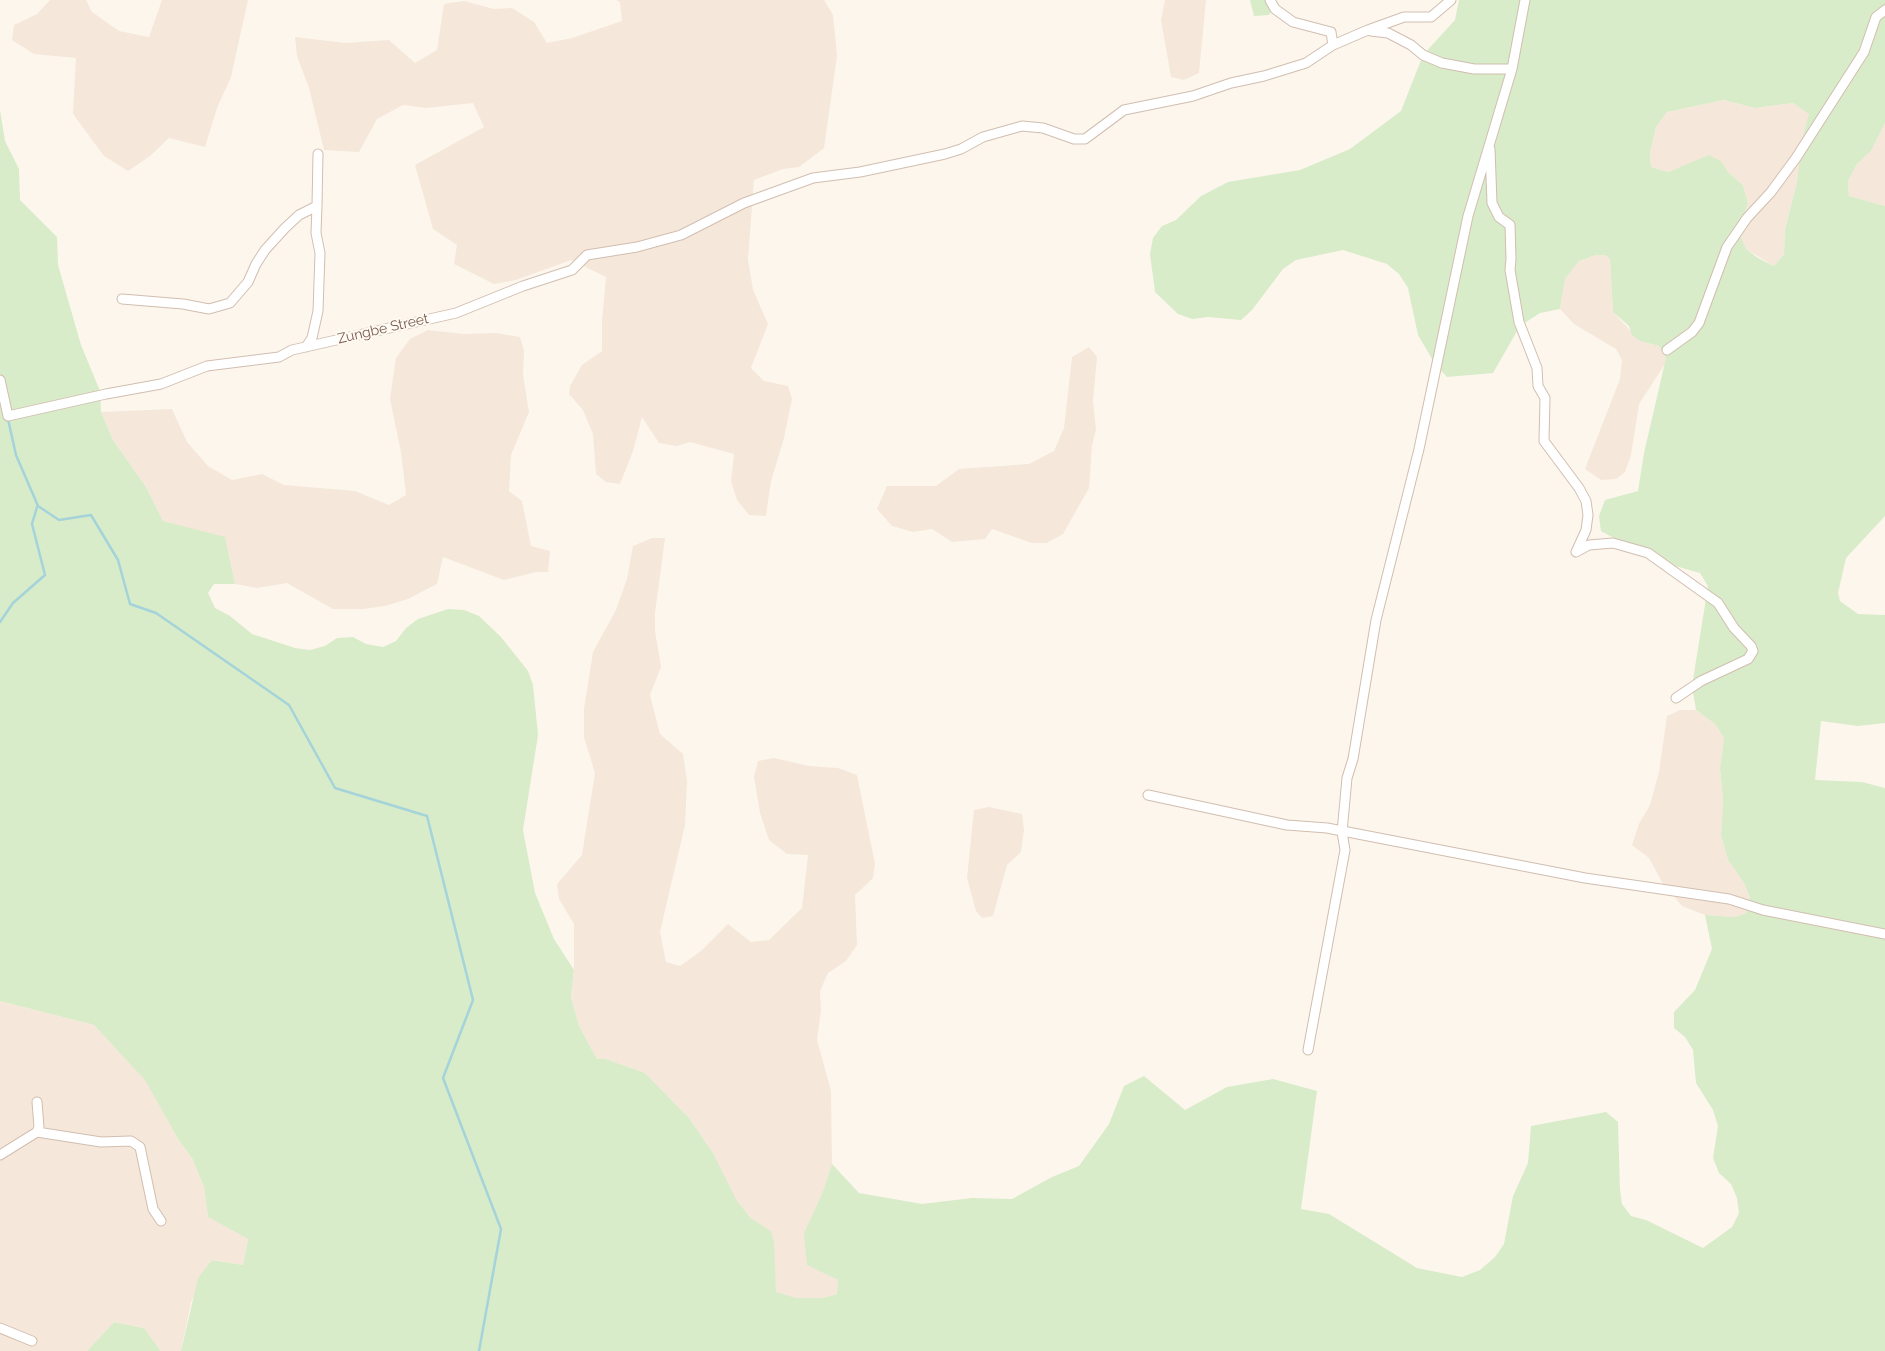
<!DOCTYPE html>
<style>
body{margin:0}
canvas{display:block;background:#fdf6ec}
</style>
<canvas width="1885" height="1351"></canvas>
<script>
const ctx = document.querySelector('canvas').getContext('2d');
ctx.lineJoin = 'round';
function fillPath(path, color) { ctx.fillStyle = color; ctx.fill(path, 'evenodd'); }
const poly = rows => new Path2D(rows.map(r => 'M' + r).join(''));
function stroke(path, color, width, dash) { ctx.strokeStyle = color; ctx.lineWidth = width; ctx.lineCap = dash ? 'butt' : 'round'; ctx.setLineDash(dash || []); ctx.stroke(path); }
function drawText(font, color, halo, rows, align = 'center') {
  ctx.font = font + ' Raleway,sans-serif'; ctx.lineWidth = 4; ctx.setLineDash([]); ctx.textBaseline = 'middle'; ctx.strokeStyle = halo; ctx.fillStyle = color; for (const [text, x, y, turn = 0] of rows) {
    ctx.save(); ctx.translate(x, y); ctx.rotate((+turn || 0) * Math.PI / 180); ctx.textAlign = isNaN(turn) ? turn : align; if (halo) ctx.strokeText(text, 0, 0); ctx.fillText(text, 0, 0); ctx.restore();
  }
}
fillPath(poly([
 [50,0,86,0,92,12,119,31,149,37,162,0,248,0,231,77,217,108,205,147,169,138,150,156,128,171,104,156,73,114,76,58,34,54,12,40,14,25,37,14],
 [616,0,824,0,833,15,837,56,824,148,799,167,783,169,754,180,748,259,753,290,768,324,751,368,764,381,788,386,792,399,784,438,771,481,766,516,749,515,737,500,731,481,734,454,690,442,677,446,659,443,642,417,633,451,620,484,606,482,596,474,593,434,583,410,569,394,570,386,582,365,602,351,602,321,606,277,571,260,516,280,494,284,454,264,457,245,433,229,415,165,484,127,473,103,426,108,403,105,377,119,359,152,324,150,309,88,297,56,295,37,345,43,389,40,415,63,437,50,444,4,464,1,494,9,512,8,534,22,547,43,572,38,622,21,620,2],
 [1165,0,1206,0,1199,73,1184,80,1171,77,1161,20],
 [1724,100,1755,108,1793,103,1810,114,1802,139,1797,182,1785,228,1784,254,1774,266,1746,249,1739,232,1748,203,1743,185,1729,173,1721,161,1709,156,1668,172,1651,167,1650,153,1656,127,1667,112],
 [1885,123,1885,206,1849,196,1848,181,1857,164,1871,151],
 [1596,255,1605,255,1610,259,1613,312,1640,341,1659,346,1666,358,1665,364,1639,404,1631,455,1625,472,1616,479,1601,480,1585,469,1620,379,1622,360,1616,349,1574,324,1560,309,1565,279,1579,261],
 [428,330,464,334,496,333,520,337,524,351,523,375,529,412,511,455,509,491,522,501,531,546,550,551,548,572,536,572,504,580,443,557,437,584,408,599,385,606,363,609,333,609,287,583,257,588,235,584,225,538,163,521,146,487,113,440,101,412,172,409,187,442,208,466,232,480,262,474,284,485,355,491,389,505,406,495,401,452,390,399,396,358,410,339],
 [1089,347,1097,357,1093,401,1096,430,1092,445,1089,488,1063,534,1047,543,1032,543,992,529,985,539,952,542,932,529,913,532,892,526,877,509,887,486,936,486,959,469,1029,464,1054,451,1064,428,1072,357],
 [652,538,665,538,655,613,655,631,661,667,650,695,660,734,683,754,687,781,685,825,660,932,666,962,680,966,701,951,728,924,751,942,769,940,802,908,808,855,787,854,769,840,760,813,754,777,758,761,774,758,809,766,838,768,857,775,875,864,873,878,855,895,857,945,846,961,828,973,820,991,821,1010,817,1040,831,1091,832,1164,822,1194,825,1273,838,1280,837,1294,823,1298,797,1298,776,1292,771,1231,751,1218,737,1201,713,1153,689,1118,645,1073,606,1059,597,1059,579,1026,571,997,574,970,574,924,559,899,557,884,582,855,595,773,584,737,584,709,593,652,616,610,627,579,633,546],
 [1680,710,1696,710,1715,724,1724,738,1720,768,1723,801,1721,835,1728,860,1744,883,1750,897,1746,913,1735,917,1705,915,1682,906,1663,884,1649,858,1632,845,1639,824,1650,805,1659,772,1667,716],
 [989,807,1022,814,1024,830,1021,852,1007,865,993,916,982,918,976,911,967,878,974,810],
 [0,1001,94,1025,145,1079,178,1139,192,1158,204,1187,208,1217,248,1239,243,1265,212,1260,191,1302,181,1351,161,1351,144,1328,114,1322,87,1351,0,1351]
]), '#f5e8da');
fillPath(poly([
 [1250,0,1275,0,1269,15,1254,16],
 [1459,0,1885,0,1885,123,1871,151,1857,164,1848,181,1849,196,1885,206,1885,516,1846,558,1838,593,1840,601,1858,614,1885,615,1885,723,1858,726,1821,721,1815,780,1862,782,1885,788,1885,1351,181,1351,198,1278,212,1260,243,1265,248,1239,208,1217,204,1187,192,1158,178,1139,145,1080,94,1025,0,1001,0,110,5,141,19,169,20,200,57,237,58,265,81,345,100,391,101,412,113,440,146,487,163,521,225,537,235,584,214,584,208,593,215,608,230,616,252,634,295,648,310,650,325,646,337,638,353,637,366,644,383,647,396,641,406,628,418,619,448,609,464,610,479,616,501,637,528,671,533,685,538,735,523,830,535,893,554,939,574,970,571,997,579,1026,597,1059,606,1059,645,1073,689,1118,713,1153,737,1201,751,1218,771,1231,774,1242,776,1292,797,1298,823,1298,837,1294,838,1280,807,1265,804,1233,822,1194,832,1164,859,1193,922,1204,972,1198,1012,1199,1052,1177,1079,1166,1109,1124,1124,1086,1144,1076,1185,1110,1227,1087,1273,1079,1317,1091,1301,1209,1329,1214,1417,1268,1462,1277,1480,1270,1495,1257,1504,1244,1513,1196,1528,1163,1531,1126,1606,1112,1618,1122,1620,1190,1622,1204,1631,1216,1646,1220,1703,1248,1732,1227,1739,1213,1737,1198,1731,1184,1719,1173,1713,1158,1718,1126,1713,1110,1696,1083,1693,1050,1685,1037,1674,1028,1674,1012,1695,990,1712,949,1705,915,1735,917,1746,913,1750,897,1744,883,1728,860,1721,835,1723,801,1720,768,1724,738,1715,724,1696,710,1692,686,1708,586,1700,573,1654,560,1601,531,1599,516,1605,500,1638,491,1644,453,1666,358,1659,346,1640,341,1632,335,1629,326,1613,312,1610,259,1605,255,1596,255,1579,261,1565,279,1560,309,1540,313,1520,326,1493,373,1447,377,1435,364,1418,335,1408,288,1399,274,1387,264,1343,250,1296,260,1283,269,1252,310,1241,320,1208,317,1192,319,1178,314,1155,292,1150,254,1153,238,1162,226,1176,220,1201,196,1228,182,1300,170,1350,149,1401,111,1423,55,1455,20],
 [1724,100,1755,108,1793,103,1809,114,1802,139,1797,182,1785,229,1784,254,1774,266,1758,258,1746,249,1739,232,1748,203,1743,185,1729,173,1721,161,1709,155,1668,172,1651,167,1650,153,1656,127,1667,112],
 [114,1322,144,1328,161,1351,87,1351]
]), '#d8ecc9');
stroke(poly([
 [8,419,16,455,38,506,59,520,91,515,118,560,130,604,156,613,289,705,335,788,427,816,473,1000,443,1078,501,1229,479,1351],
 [0,622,13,603,45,575,32,524,37,507]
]), '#a5d3da', 2.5);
const minor = poly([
 [1270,0,1275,9,1293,22,1331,32,1333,45],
 [1371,31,1388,33,1411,45,1423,55,1442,63,1474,69,1512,69],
 [1490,149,1492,203,1499,217,1510,225,1511,259,1510,270,1519,322,1537,368,1538,386,1545,398,1544,441,1579,488,1586,501,1588,515,1586,530,1576,552,1589,545,1613,543,1648,553,1718,603,1734,628,1751,646,1753,651,1748,659,1701,681,1676,698],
 [122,299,183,304,209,309,230,303,248,282,256,264,265,250,285,228,299,215,317,206,318,154],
 [306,347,312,338,318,311,320,253,316,233,317,206],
 [1667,350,1692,332,1699,323,1727,247,1747,218,1771,192,1796,158,1864,52,1876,17,1885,10],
 [0,380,8,416,106,394,161,384,207,366,279,357,292,350,456,313,523,286,572,270,587,255,637,247,681,235,744,203,813,178,860,172,945,154,961,149,983,137,1022,126,1043,128,1074,139,1085,139,1124,110,1193,96,1231,83,1264,76,1306,63,1333,45,1368,30,1404,17,1431,17,1451,0],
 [1148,795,1287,825,1327,828,1585,878,1729,899,1763,910,1885,934],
 [1308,1050,1345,850,1342,832,1347,778,1353,759,1376,620,1419,449,1468,216,1512,69,1525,0],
 [37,1132,101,1142,131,1141,140,1147,153,1209,161,1221],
 [0,1155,37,1132,39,1127,37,1102],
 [0,1328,32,1341]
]);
stroke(minor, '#d1beb0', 11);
stroke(minor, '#fff', 9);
drawText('14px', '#7a5c4d', '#fffaf3', [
 ["Zungbe Street",383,329,-13]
]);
</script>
